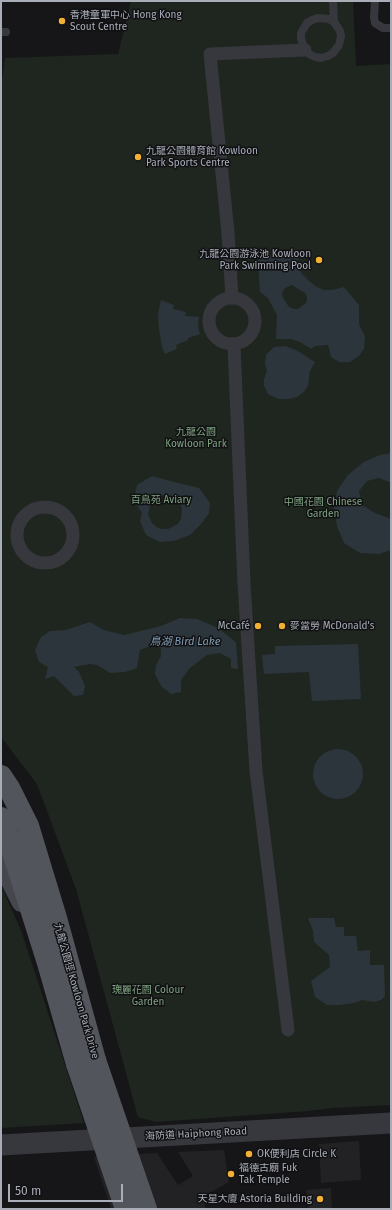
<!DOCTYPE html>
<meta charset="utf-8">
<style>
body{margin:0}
#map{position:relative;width:392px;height:1210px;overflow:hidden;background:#161618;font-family:"Fira Sans",sans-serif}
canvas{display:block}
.frame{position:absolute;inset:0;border:2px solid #a8adb8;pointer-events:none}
.scale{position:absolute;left:8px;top:1184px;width:115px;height:18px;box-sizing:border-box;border:2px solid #a8adb8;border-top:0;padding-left:5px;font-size:12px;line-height:14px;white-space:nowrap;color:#a8adb8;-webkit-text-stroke:3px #111113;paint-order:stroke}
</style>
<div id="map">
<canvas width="392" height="1210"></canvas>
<div class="frame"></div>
<div class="scale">50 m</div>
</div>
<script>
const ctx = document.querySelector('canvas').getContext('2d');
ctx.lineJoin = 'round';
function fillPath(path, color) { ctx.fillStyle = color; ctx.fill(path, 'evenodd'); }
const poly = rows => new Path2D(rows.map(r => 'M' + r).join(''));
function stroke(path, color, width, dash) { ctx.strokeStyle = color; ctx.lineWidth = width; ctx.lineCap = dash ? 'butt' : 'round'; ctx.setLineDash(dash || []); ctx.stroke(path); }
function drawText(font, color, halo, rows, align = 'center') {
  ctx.font = font + ' "Fira Sans","Noto Sans TC",sans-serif'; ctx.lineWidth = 3; ctx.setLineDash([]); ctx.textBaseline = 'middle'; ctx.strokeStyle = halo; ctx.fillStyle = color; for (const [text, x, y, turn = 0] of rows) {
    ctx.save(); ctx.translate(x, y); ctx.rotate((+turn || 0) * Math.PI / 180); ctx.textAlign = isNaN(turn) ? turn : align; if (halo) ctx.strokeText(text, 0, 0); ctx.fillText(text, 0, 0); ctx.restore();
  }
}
fillPath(poly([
 [359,1141,361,1180,321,1183,319,1144],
 [224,1150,229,1182,202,1197,206,1209,111,1209,94,1157,157,1153,178,1185,193,1176,178,1152],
 [331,1188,332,1209,309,1209,306,1190]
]), '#222225');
fillPath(poly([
 [131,1,353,1,356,66,391,64,391,1105,333,1108,308,1111,156,1122,138,1117,76,889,37,784,1,737,1,87,5,58,118,54],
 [1,885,22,933,84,1123,1,1128]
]), '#1e261f');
fillPath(poly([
 [291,250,294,250,297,252,298,256,297,262,301,273,310,282,317,287,324,290,332,290,344,287,359,305,359,324,365,337,364,349,359,356,350,362,339,362,331,357,328,345,315,346,311,349,300,342,291,339,276,339,277,315,268,298,260,292,258,260,262,256,285,255,287,251],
 [292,285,305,293,307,296,307,300,306,303,298,309,294,309,289,307,283,298,282,294,283,291,285,288],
 [161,300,174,305,173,309,186,312,185,316,199,317,198,326,200,334,188,338,188,340,176,345,177,349,165,354,162,347,159,329,158,314],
 [285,346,296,350,315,362,310,371,308,386,304,392,297,397,288,399,278,399,268,394,264,386,264,379,267,371,265,363,266,355,274,347],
 [391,453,391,483,379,478,367,481,359,491,362,505,375,513,391,519,391,550,379,554,360,553,344,543,337,526,334,508,337,491,348,475,364,462,380,455],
 [152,476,174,482,199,488,210,503,209,513,201,524,190,535,174,541,160,542,146,535,140,521,142,513,134,501,137,485],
 [164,495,170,496,175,498,179,502,182,508,181,519,178,524,168,529,162,529,156,527,152,523,148,514,151,503,154,499],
 [180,618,197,619,218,628,236,642,238,669,231,668,231,659,220,653,207,655,190,668,181,680,181,692,171,694,161,686,155,674,156,665,161,656,161,649,154,645,140,650,137,668,125,672,110,673,97,665,90,664,74,667,79,672,85,686,83,695,74,696,54,676,45,679,48,667,39,662,35,650,41,637,50,631,66,630,90,622,104,630,124,635,161,626],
 [358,644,361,699,312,701,309,672,264,674,262,655,275,654,275,646],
 '313 774a25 25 0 1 1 50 0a25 25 0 1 1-50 0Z',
 [308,918,334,918,336,927,344,927,344,936,356,936,358,951,370,950,370,965,384,965,385,996,381,1000,374,1002,362,1000,354,1003,340,1005,327,1005,315,997,311,981,330,967,329,955,314,942,313,931]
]), '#2c353c');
stroke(poly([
 [333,1,334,22,340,31,341,36,339,45,333,53,328,56,321,58,315,57,309,54,305,50,301,39,301,33,307,23,312,20,318,18,329,19,334,22],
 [375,1,374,17,375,23,383,28,391,28],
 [1,32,6,32]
]), '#37383d', 8);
stroke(poly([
 '209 321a23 23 0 1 1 46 0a23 23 0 1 1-46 0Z',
 [232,298,228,233,210,54,305,50],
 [234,345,244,584,256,771,288,1030],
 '17 535a28 28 0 1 1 56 0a28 28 0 1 1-56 0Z'
]), '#37383d', 13);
stroke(poly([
 [1,1145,391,1123]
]), '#37383d', 21);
stroke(poly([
 [1,859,22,901]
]), '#45474d', 22);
stroke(poly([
 [1,776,9,788,28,826,56,918,95,1060],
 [1,818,8,836,48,963,77,1064]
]), '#53555c', 22);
stroke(poly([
 [95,1060,146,1209],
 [77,1064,126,1209]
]), '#53555c', 22);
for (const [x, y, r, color] of [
 [62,21,4,"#f2b134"],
 [138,157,4,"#f2b134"],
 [319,260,4,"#f2b134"],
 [258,626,4,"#f2b134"],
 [282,626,4,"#f2b134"],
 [249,1154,4,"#f2b134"],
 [231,1174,4,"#f2b134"],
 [320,1199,4,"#f2b134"]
]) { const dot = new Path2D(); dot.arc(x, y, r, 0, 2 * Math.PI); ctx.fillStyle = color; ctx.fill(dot); stroke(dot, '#111113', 1.5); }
drawText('10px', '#a8adb8', '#111113', [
 ["香港童軍中心 Hong Kong",70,15],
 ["Scout Centre",70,27],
 ["九龍公園體育館 Kowloon",146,151],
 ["Park Sports Centre",146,163],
 ["九龍公園游泳池 Kowloon",311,254,"right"],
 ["Park Swimming Pool",311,266,"right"],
 ["McCafé",250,626,"right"],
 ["麥當勞 McDonald's",290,626],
 ["OK便利店 Circle K",257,1154],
 ["福德古廟 Fuk",239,1168],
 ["Tak Temple",239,1180],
 ["天星大廈 Astoria Building",312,1199,"right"]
], 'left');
drawText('10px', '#7fa381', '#111113', [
 ["九龍公園",196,432],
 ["Kowloon Park",196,444],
 ["百鳥苑 Aviary",161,500],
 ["中國花園 Chinese",323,502],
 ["Garden",323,514],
 ["瑰麗花園 Colour",148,990],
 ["Garden",148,1002]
]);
drawText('10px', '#a8adb8', '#111113', [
 ["九龍公園徑 Kowloon Park Drive",76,991,74],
 ["海防道 Haiphong Road",196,1134,-3]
]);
drawText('italic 11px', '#7f9bb3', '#111113', [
 ["鳥湖 Bird Lake",185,642]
]);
</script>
